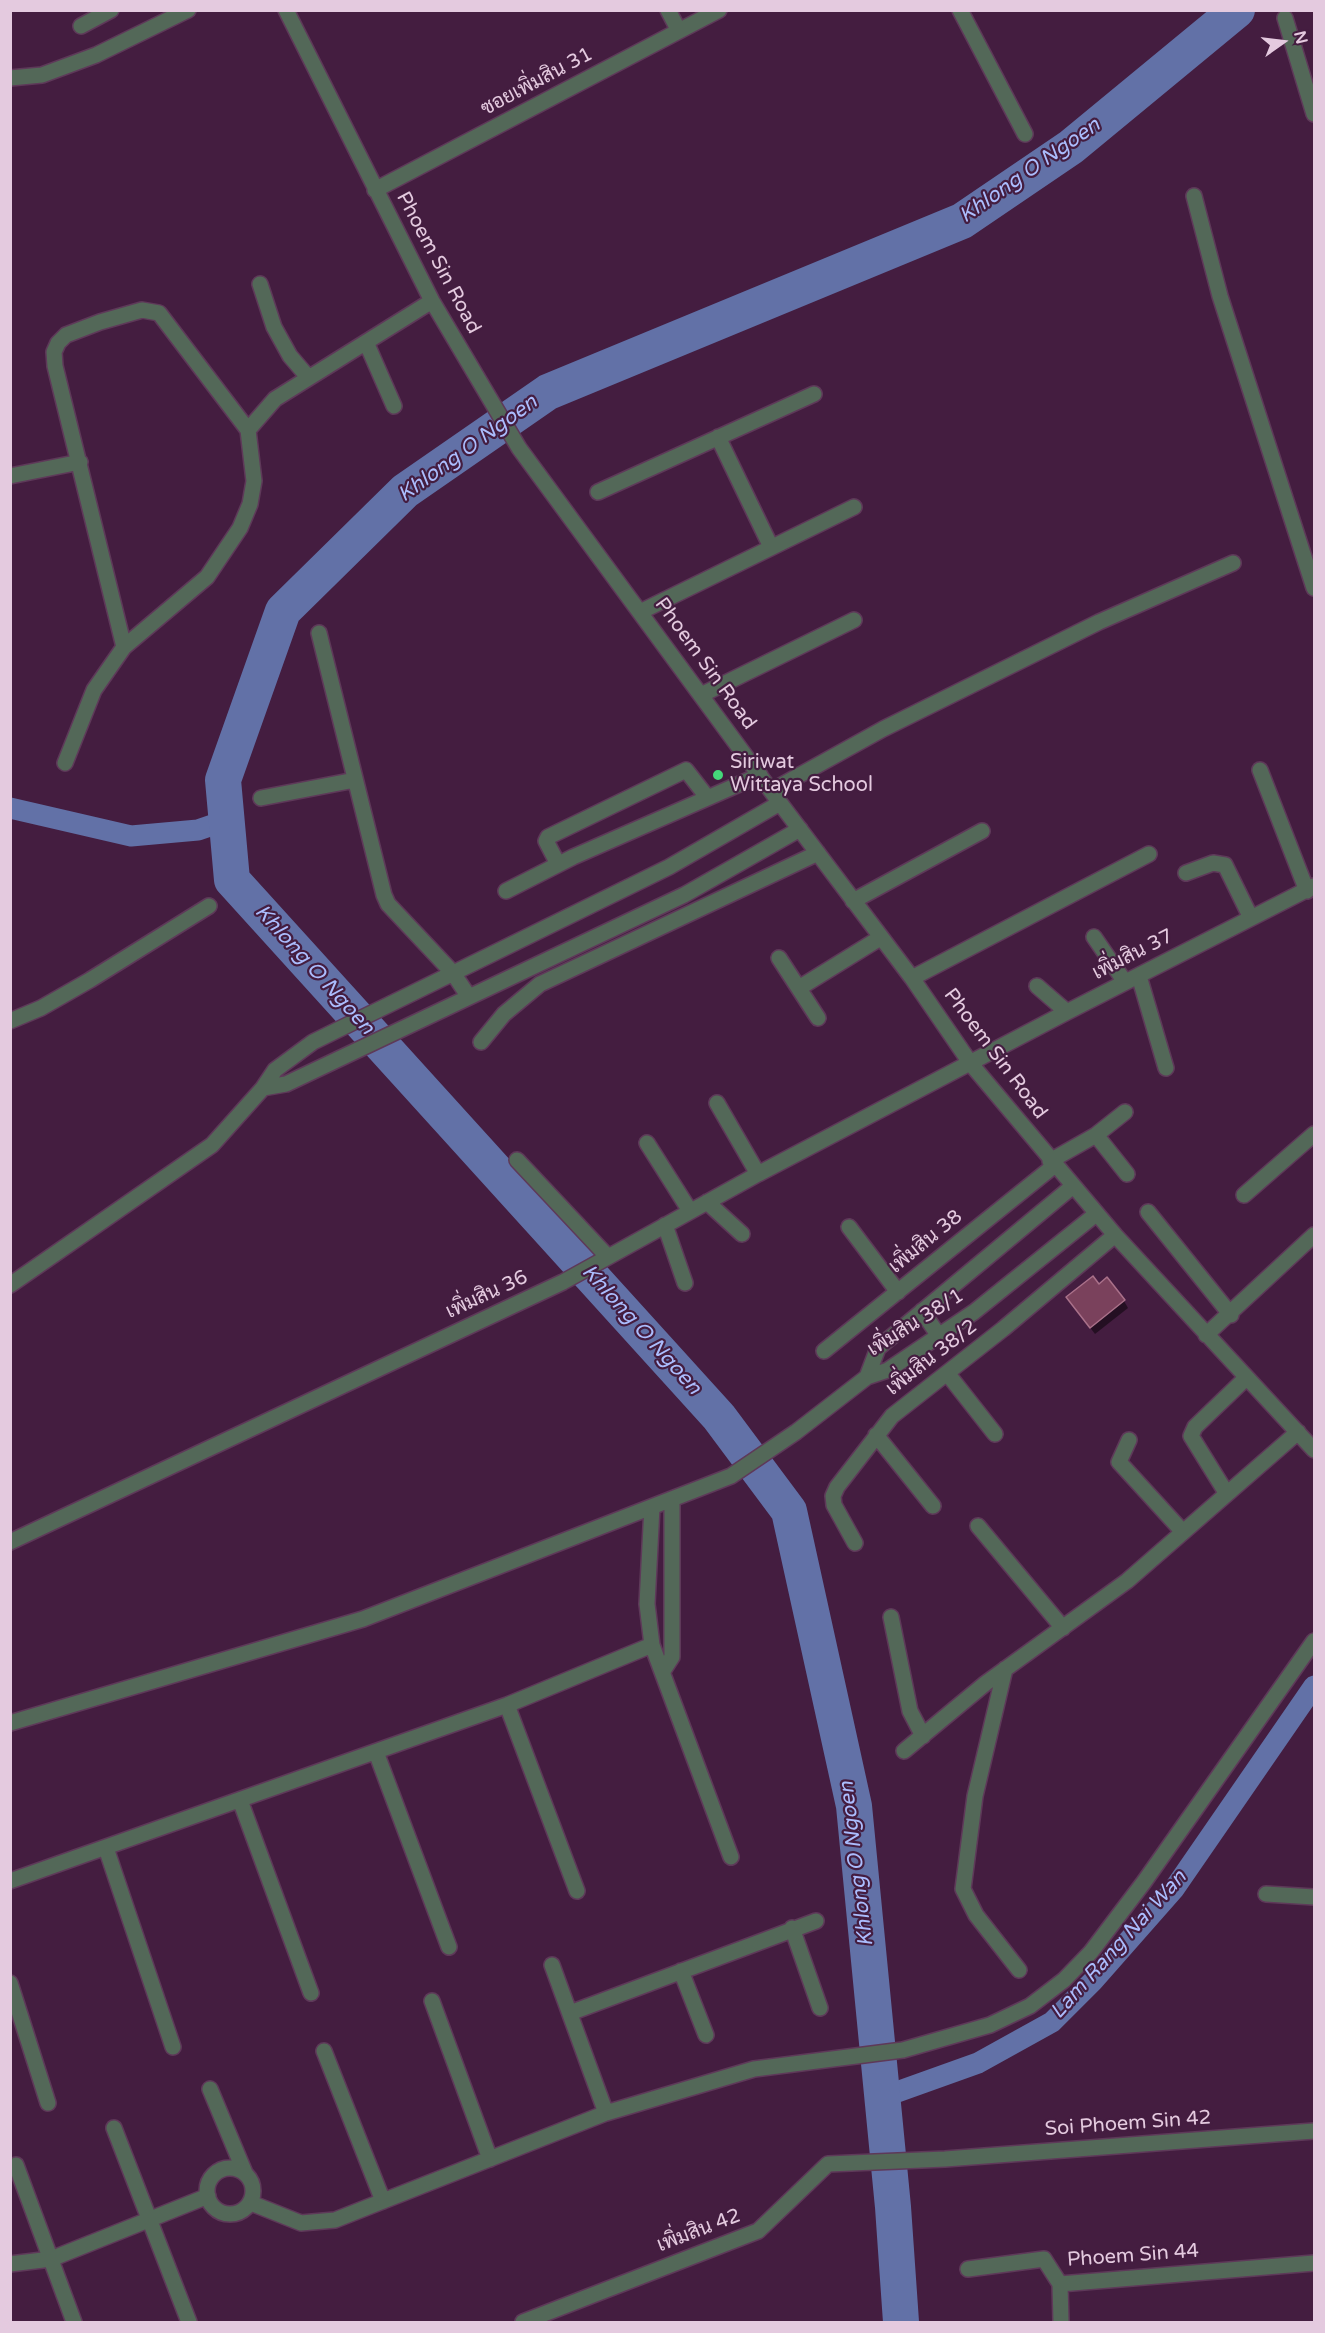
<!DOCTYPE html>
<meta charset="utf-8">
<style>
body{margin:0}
#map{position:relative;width:1325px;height:2333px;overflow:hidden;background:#441d40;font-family:"Varela Round",sans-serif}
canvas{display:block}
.frame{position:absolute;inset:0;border:12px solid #e4cadf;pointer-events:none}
.north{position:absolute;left:1253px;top:12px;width:60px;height:60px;-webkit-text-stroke:4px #441d40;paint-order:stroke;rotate:76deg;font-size:16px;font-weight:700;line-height:24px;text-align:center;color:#e4cadf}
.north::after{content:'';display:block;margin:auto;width:21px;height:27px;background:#e4cadf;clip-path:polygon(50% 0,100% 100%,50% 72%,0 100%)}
</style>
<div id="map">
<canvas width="1325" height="2333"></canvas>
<div class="frame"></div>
<div class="north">N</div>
</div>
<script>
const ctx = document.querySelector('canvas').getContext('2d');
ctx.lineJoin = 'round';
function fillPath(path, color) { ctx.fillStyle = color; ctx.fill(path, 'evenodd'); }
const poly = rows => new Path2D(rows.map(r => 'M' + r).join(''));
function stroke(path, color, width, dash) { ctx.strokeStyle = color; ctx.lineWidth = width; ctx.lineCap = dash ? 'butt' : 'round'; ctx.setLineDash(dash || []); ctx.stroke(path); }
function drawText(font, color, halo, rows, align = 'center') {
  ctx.font = font + ' "Varela Round",Sarabun,sans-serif'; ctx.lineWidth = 4.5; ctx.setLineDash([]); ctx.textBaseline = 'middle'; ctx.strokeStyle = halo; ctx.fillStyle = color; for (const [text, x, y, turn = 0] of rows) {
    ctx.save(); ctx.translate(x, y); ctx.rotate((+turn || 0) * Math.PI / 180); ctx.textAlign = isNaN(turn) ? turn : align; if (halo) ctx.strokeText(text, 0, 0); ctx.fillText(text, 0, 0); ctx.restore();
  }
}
fillPath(poly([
 [1124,1301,1128,1308,1095,1334,1072,1304]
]), '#0007');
stroke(poly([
 [10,808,131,836,198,830,227,820],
 [883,2097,978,2063,1052,2022,1093,1981,1174,1889,1314,1686]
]), '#6271a7', 21);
stroke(poly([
 [901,2322,893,2207,854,1806,789,1511,719,1417,232,880,223,780,283,611,405,491,548,392,962,221,1071,147,1237,10]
]), '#6271a7', 36);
const building = poly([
 [1093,1276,1099,1284,1107,1277,1125,1300,1090,1328,1066,1297,1093,1276]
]);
fillPath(building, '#7a415c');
stroke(building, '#aa718a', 1.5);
const minor = poly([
 [286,10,432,301,519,448,780,803,912,978,971,1064,1115,1235,1314,1450],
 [668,10,679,31],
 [960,10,1025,134],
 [1285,18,1314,114],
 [81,26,111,10],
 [10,78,42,75,96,55,188,10],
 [375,190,719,10],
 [1194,196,1220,296,1314,588],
 [260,284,274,327,290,356,308,377],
 [366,342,394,406],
 [718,437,771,547],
 [10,476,80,462],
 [598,492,814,394],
 [640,612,854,507],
 [319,633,384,895,388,904,453,973,469,997],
 [124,647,55,366,54,352,58,343,66,335,100,322,142,310,159,313,248,430],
 [701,695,854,620],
 [65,763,94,690,124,647,207,577,240,528,250,504,254,481,248,430,275,399,432,301],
 [1260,770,1307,891],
 [771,791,883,729,1099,622,1233,563],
 [261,798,355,780],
 [558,864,546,841,548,837,686,770,707,797],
 [1186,873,1213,863,1225,865,1251,918],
 [506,891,573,857,760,775],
 [853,901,982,831],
 [1094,937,1125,982],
 [779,958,818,1018],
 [1139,976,1166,1068],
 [912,978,1149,854],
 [1037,986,1067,1012],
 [799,988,880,938],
 [10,1021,41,1008,90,980,209,906],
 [481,1042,504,1014,540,984,818,853],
 [263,1088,286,1084,684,895,800,829],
 [717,1103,758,1174],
 [1096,1135,1127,1174],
 [647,1143,690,1211],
 [517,1160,608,1257],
 [1050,1161,1096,1135,1125,1112],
 [1244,1195,1314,1134],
 [707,1202,742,1234],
 [1148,1212,1231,1315],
 [665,1225,685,1283],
 [849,1227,898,1292],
 [10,1285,212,1145,263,1088,275,1070,313,1042,669,867,780,803],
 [922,1311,939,1336],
 [1206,1335,1314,1235],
 [824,1351,1055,1165],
 [947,1373,995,1434],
 [867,1377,878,1348,1073,1186],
 [876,1435,933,1506],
 [1129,1440,1119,1462,1183,1532],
 [1227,1494,1191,1436,1195,1427,1246,1378],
 [652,1507,647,1604,652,1645,731,1857],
 [978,1526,1063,1628],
 [10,1542,563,1282,758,1174,1067,1012,1314,886],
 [855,1543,834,1505,833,1496,837,1487,892,1416,1003,1329,1115,1235],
 [891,1617,910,1711,923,1736],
 [1005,1669,975,1796,963,1889,976,1915,1019,1970],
 [663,1671,672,1657,672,1499],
 [507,1705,577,1891],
 [10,1723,363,1619,731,1476,796,1432,867,1377,888,1370,974,1312,1096,1214],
 [904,1751,986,1683,1127,1581,1298,1432],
 [376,1752,449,1947],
 [240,1800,311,1993],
 [106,1848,173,2047],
 [10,1881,507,1705,652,1645],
 [1266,1894,1314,1897],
 [792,1928,820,2008],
 [552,1965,606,2113,754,2069,903,2050,990,2025,1030,2006,1064,1980,1091,1952,1144,1882,1314,1641],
 [681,1971,706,2035],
 [10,1983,48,2103],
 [432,2001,490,2159],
 [570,2013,816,1921],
 [324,2051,383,2201],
 [210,2089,245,2173],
 [114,2128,189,2322],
 [16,2165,74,2322],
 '207 2191a23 23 0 1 1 46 0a23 23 0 1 1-46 0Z',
 [251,2203,301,2223,335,2220,606,2113],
 [10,2264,51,2259,208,2196],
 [968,2269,1044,2259,1060,2284,1314,2263],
 [1060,2284,1061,2322],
 [523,2322,758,2231,828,2164,945,2159,1314,2131]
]);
stroke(minor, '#5e3959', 18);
stroke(minor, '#536858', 15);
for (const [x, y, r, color] of [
 [718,775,6,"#45d77a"]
]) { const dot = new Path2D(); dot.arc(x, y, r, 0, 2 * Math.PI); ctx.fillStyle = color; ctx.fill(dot); stroke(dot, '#441d40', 2); }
drawText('20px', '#e4cadf', '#441d40', [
 ["ซอยเพิ่มสิน 31",537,82,-28],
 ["Phoem Sin Road",438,263,62],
 ["Phoem Sin Road",705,664,54],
 ["เพิ่มสิน 37",1133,955,-27],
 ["Phoem Sin Road",995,1054,53],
 ["เพิ่มสิน 38",926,1242,-39],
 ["เพิ่มสิน 36",487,1295,-25],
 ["เพิ่มสิน 38/1",916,1323,-32],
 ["เพิ่มสิน 38/2",932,1358,-38],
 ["Soi Phoem Sin 42",1128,2124,-4],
 ["เพิ่มสิน 42",699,2231,-21],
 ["Phoem Sin 44",1133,2256,-4]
]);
drawText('20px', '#e4cadf', '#441d40', [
 ["Siriwat",730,763],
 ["Wittaya School",730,786]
], 'left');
drawText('italic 21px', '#abbdfd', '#441d40', [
 ["Khlong O Ngoen",1030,171,-35],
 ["Khlong O Ngoen",468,449,-36],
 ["Khlong O Ngoen",314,970,48],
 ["Khlong O Ngoen",641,1330,48],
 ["Khlong O Ngoen",857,1864,-97],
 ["Lam Rang Nai Wan",1119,1945,-48]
]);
</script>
